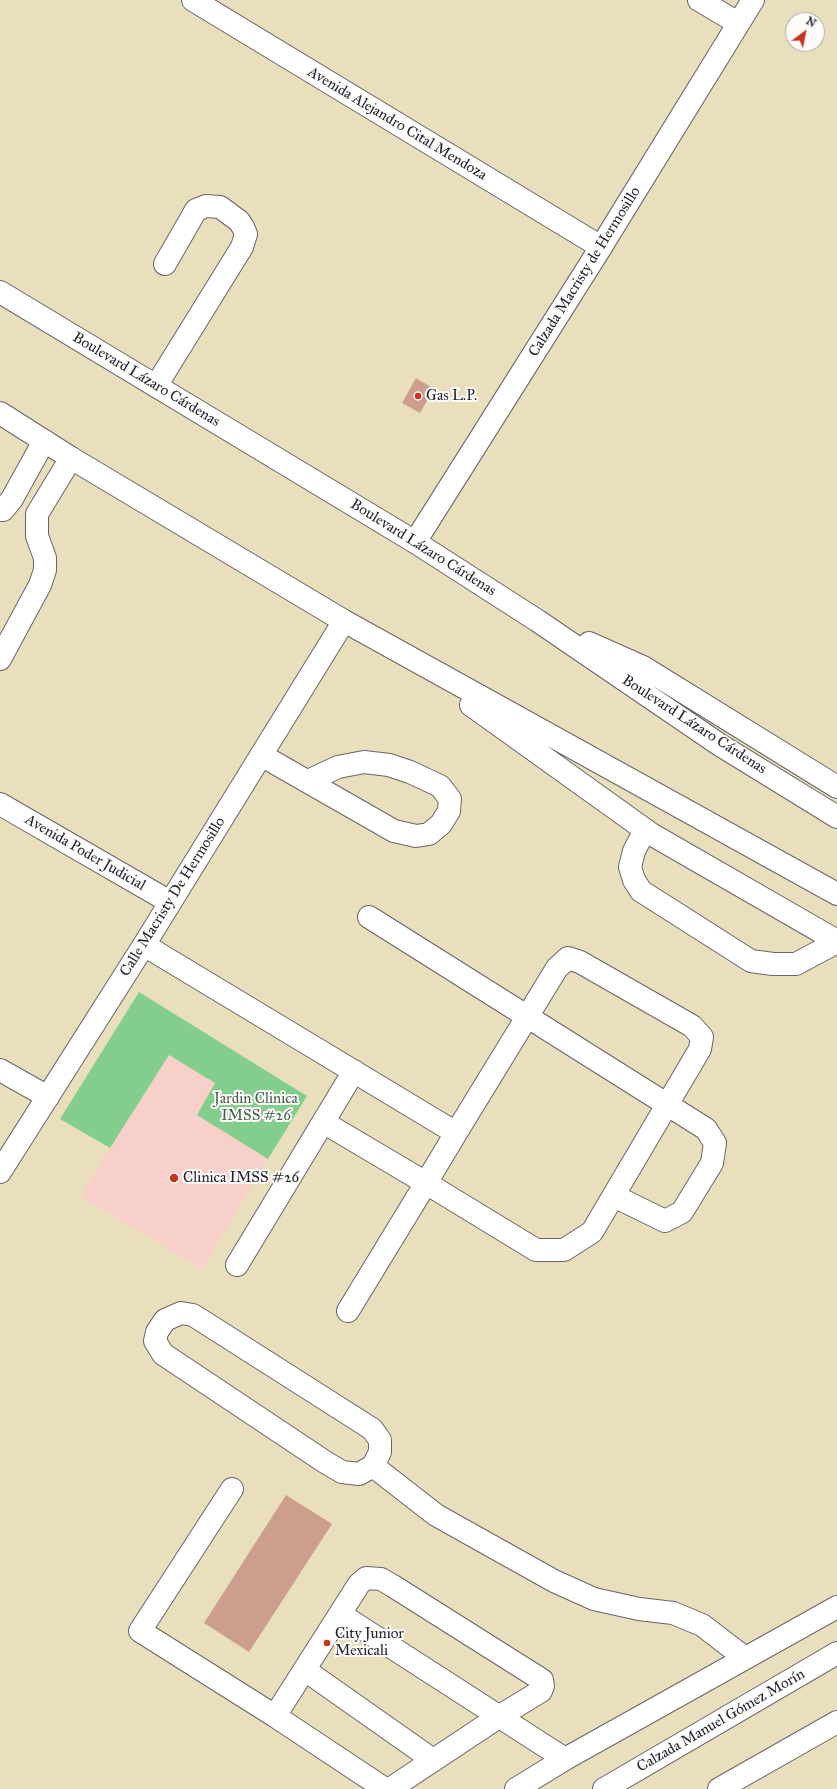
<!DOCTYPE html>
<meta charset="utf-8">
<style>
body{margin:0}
#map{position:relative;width:837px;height:1789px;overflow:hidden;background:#eadfbc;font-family:"IM FELL Great Primer",serif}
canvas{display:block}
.north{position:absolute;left:785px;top:12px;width:40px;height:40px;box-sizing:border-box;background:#fdfcf7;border:1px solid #a5a5ac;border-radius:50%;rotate:32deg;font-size:11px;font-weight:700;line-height:16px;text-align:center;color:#22223b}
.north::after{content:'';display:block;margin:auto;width:14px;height:18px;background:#c8321e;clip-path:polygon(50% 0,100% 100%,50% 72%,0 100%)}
</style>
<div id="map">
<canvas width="837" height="1789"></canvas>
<div class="north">N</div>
</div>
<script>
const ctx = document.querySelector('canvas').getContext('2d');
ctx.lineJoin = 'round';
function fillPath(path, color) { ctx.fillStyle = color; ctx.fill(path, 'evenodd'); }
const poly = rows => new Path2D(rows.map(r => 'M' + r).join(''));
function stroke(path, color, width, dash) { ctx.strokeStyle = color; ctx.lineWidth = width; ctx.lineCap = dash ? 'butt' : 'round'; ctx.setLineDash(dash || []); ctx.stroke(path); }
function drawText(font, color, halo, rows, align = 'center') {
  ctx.font = font + ' "IM FELL Great Primer",serif'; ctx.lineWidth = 4; ctx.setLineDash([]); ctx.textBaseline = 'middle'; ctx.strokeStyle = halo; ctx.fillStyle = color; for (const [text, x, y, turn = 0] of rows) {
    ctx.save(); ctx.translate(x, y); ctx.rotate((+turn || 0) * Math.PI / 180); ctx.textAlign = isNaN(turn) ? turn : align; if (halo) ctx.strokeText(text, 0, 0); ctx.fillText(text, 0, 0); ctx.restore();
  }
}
fillPath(poly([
 [169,1055,215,1083,198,1115,268,1159,202,1269,80,1196]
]), '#f7d0c9');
fillPath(poly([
 [139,992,307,1096,268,1159,197,1115,215,1083,169,1055,110,1148,60,1119]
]), '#83ce8c');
fillPath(poly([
 [416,378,434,389,420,413,402,403],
 [286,1495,332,1524,249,1652,204,1623]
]), '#cc9e8e');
const minor = poly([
 [193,0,601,247],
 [699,0,738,23],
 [156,386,242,247,246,234,243,227,239,221,220,207,206,206,196,210,165,264],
 [0,510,3,510,12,499,44,441],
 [0,659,40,585,45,570,45,558,37,536,37,514,71,458],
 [261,755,394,831,416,836,429,834,441,824,449,811,450,799,440,786,410,772,389,765,364,762,338,767,308,781],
 [0,804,170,902],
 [645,830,634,851,630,867,634,880,641,891,751,961,773,964,796,964,837,942],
 [369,917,706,1129,715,1143,712,1163,682,1212,665,1221,614,1196],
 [144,945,456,1133],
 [0,1070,48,1097],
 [323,1122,426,1183,536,1250,564,1250,592,1232,700,1049,702,1037,692,1026,580,962,568,958,557,968,456,1133,426,1183,348,1311],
 [0,1172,144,945,344,621],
 [237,1265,354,1071],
 [373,1466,359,1474,342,1472,325,1462,163,1354,155,1341,157,1332,165,1320,181,1313,193,1315,372,1429,380,1440,380,1452,373,1466,436,1515,554,1581,594,1599,639,1609,673,1613,702,1625,745,1658],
 [232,1489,140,1631,275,1716,385,1789],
 [340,1614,565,1759],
 [305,1670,433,1760],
 [275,1716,359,1584,366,1578,381,1579,393,1586,542,1680,543,1686,541,1691,500,1716,390,1789],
 [516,1789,565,1759,837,1607]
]);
const major = poly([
 [0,292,415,542,538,621,720,745,837,817],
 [0,413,71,458,344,621,837,894],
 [415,542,601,247,753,0],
 [589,643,643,667,837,787],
 [471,705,651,834,837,941],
 [604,1789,837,1653],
 [719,1789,837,1722]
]);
stroke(minor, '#686468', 24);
stroke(major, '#686468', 24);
stroke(minor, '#fff', 22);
stroke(major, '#fff', 22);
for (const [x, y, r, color] of [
 [418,396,4,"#c8321e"],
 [174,1178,5,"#c8321e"],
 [327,1643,4,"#c8321e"]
]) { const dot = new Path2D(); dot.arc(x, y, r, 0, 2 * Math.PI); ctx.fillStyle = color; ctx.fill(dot); stroke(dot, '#fdfcf7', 1.5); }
drawText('15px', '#22223b', '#fdfcf7', [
 ["Avenida Alejandro Cital Mendoza",397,124,31],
 ["Calzada Macristy de Hermosillo",585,272,-58],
 ["Boulevard Lázaro Cárdenas",146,380,31],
 ["Boulevard Lázaro Cárdenas",423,548,32],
 ["Boulevard Lázaro Cárdenas",694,725,33],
 ["Avenida Poder Judicial",85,853,30],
 ["Calle Macristy De Hermosillo",173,897,-58],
 ["Calzada Manuel Gómez Morín",721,1721,-30]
]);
drawText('15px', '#22223b', '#fdfcf7', [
 ["Gas L.P.",426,396],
 ["Clinica IMSS #26",183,1178],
 ["City Junior",335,1634],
 ["Mexicali",335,1651]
], 'left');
drawText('15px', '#445e57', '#fdfcf7', [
 ["Jardin Clinica",256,1099],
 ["IMSS #26",256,1116]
]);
</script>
